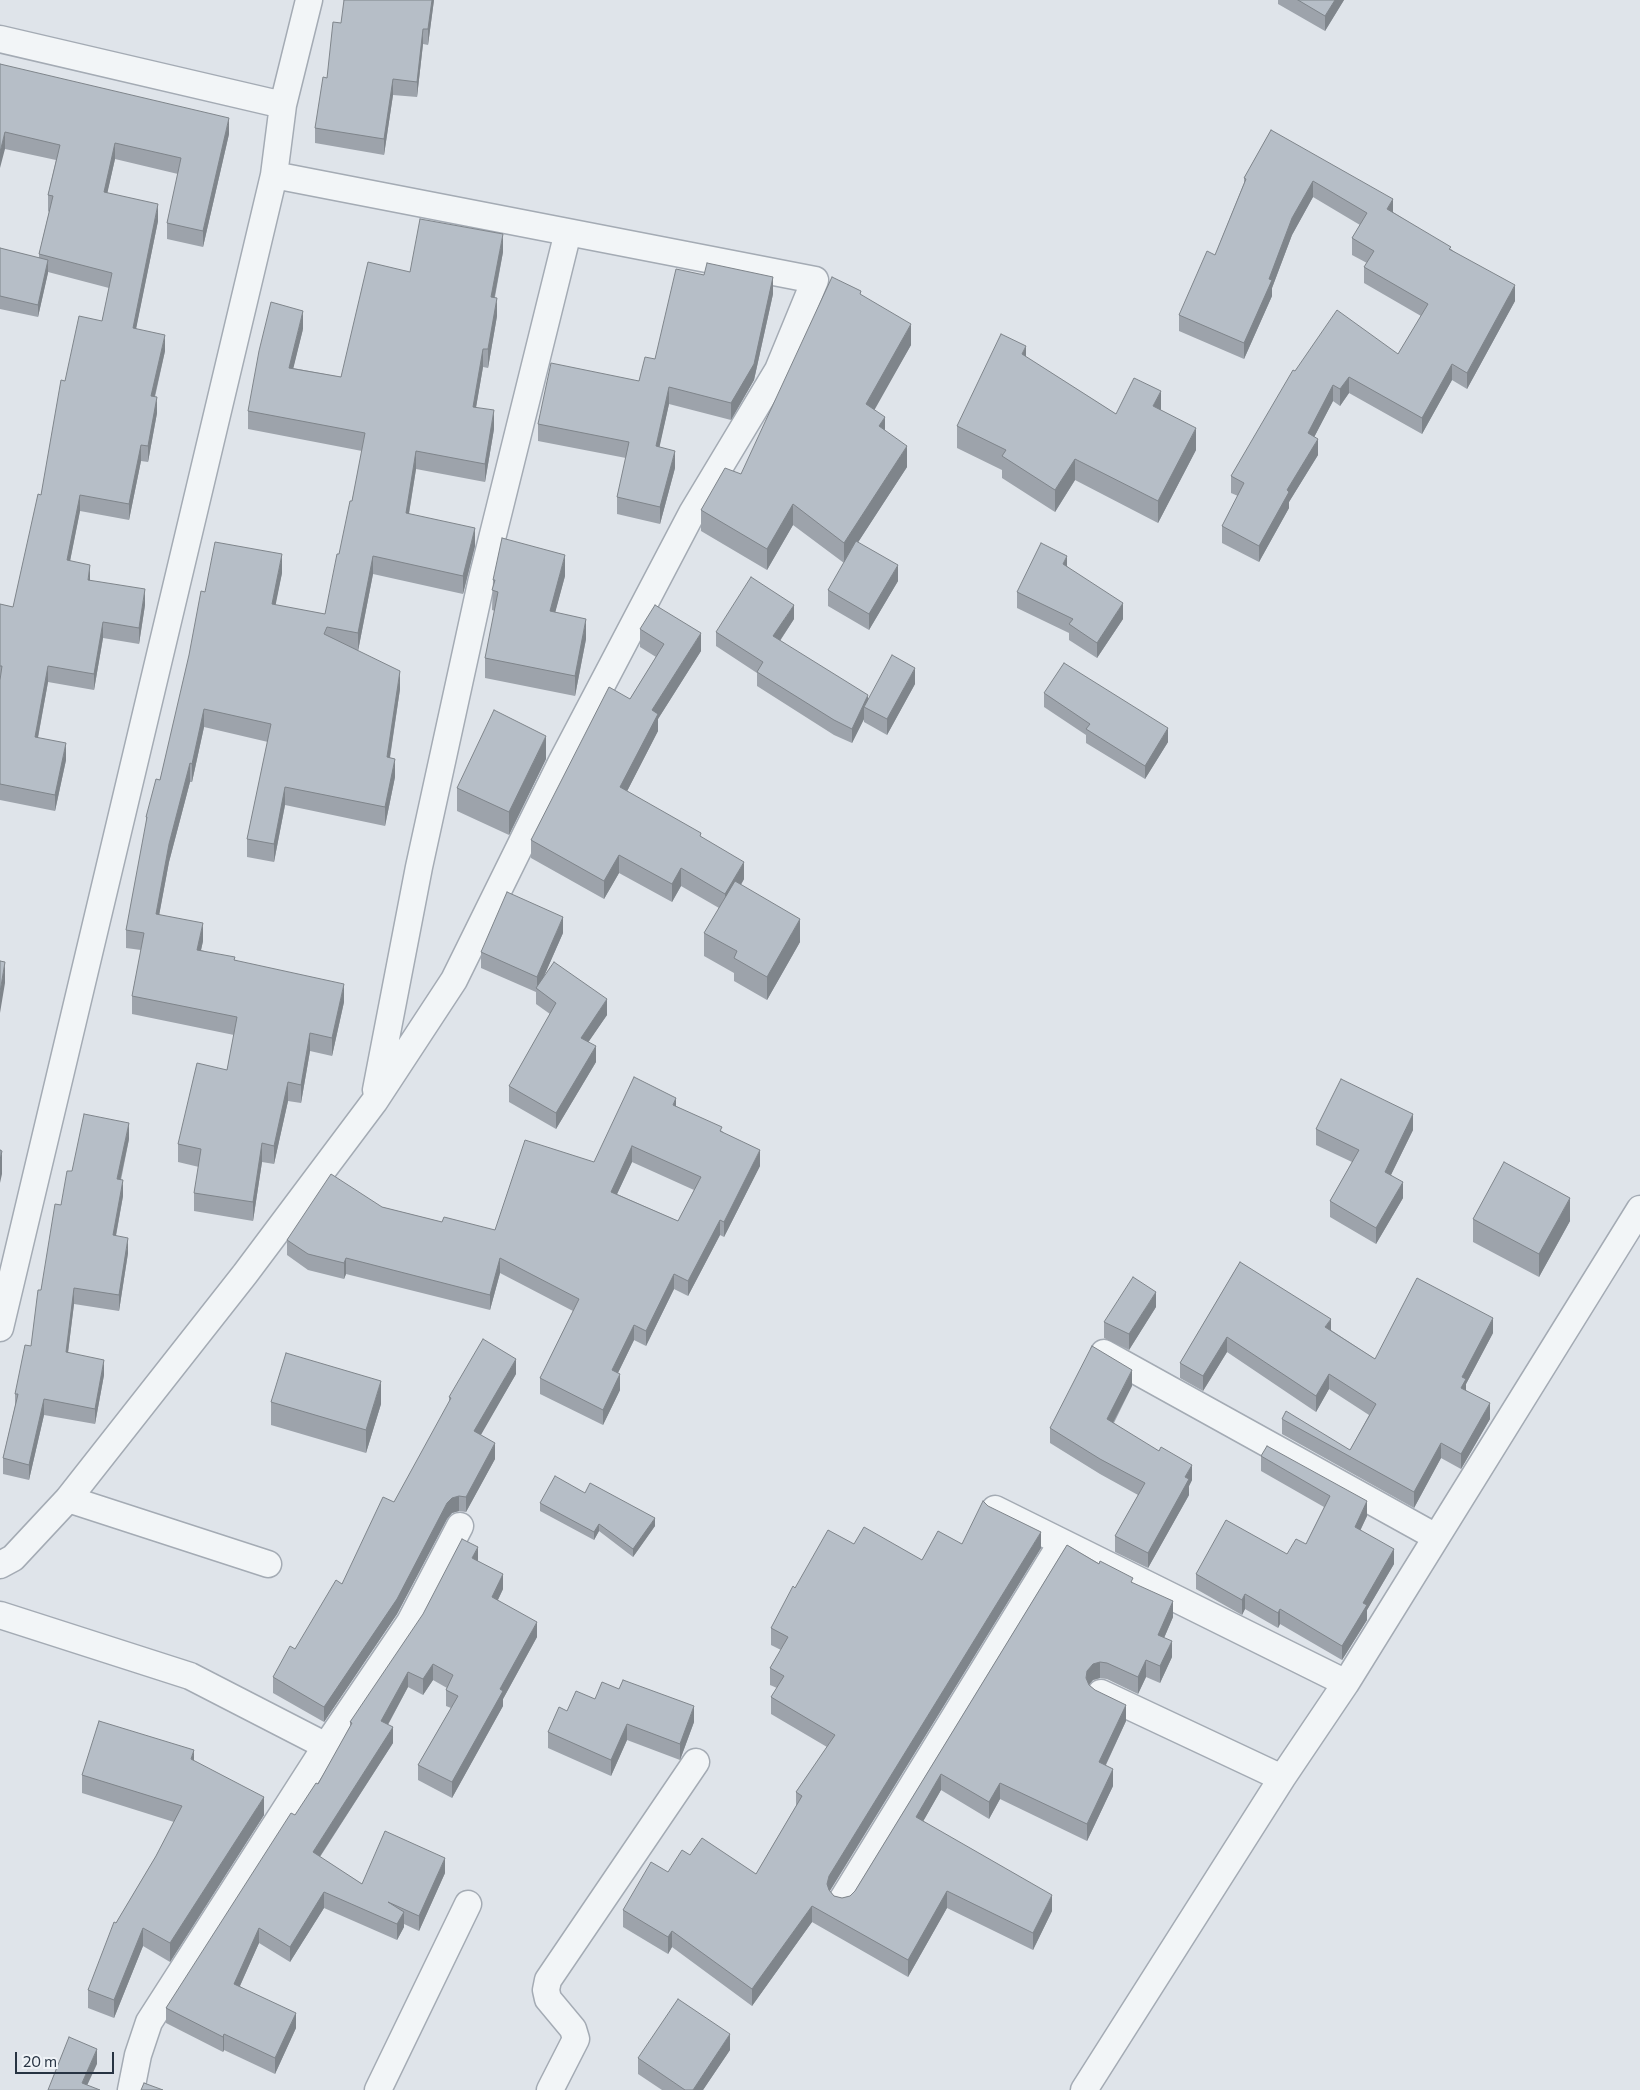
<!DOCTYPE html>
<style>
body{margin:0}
#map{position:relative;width:1640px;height:2090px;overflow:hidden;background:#dfe4ea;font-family:Commissioner,sans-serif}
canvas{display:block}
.scale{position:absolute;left:15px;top:2052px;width:99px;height:22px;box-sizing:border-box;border:2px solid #273342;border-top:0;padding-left:6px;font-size:15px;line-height:18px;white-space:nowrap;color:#273342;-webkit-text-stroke:4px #eff3f7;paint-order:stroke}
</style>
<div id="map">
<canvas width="1640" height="2090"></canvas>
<div class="scale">20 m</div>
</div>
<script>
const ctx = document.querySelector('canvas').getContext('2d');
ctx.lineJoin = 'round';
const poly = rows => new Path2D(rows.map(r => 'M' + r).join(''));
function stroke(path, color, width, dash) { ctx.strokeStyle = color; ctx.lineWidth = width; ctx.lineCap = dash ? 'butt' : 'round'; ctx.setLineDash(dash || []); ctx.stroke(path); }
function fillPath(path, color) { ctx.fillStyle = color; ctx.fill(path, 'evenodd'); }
const minor = poly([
 [0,39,283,105],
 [376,1090,419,867,481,583,568,232],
 [0,1328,274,175,283,105,309,0],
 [1104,1353,1436,1537],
 [68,1499,268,1564],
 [995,1509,1346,1683],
 [0,1565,13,1558,68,1499,245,1274,374,1102,454,980,562,761,692,513,778,370,815,280,274,175],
 [0,1615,190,1676,326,1746],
 [1101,1693,1282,1778],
 [842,1900,1062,1542],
 [131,2090,138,2055,149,2022,326,1746,410,1622,460,1526],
 [378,2090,468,1904],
 [550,2090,576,2039,573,2029,548,1999,546,1990,548,1980,696,1762],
 [1084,2090,1282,1778,1346,1683,1640,1209]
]);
stroke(minor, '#a4abb4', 29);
stroke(minor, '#f2f5f7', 26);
fillPath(poly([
 [434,0,428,45,423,44,417,97,393,95,384,155,315,143,315,128,341,23],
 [1278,0,1344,0,1325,31,1278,4],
 [0,64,229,134,203,247,167,239,167,223,178,174,115,159,107,193,158,221,136,328,165,351,155,397,157,413,148,462,141,461,129,520,80,511,70,561,90,580,145,605,139,644,103,638,94,690,48,682,38,738,66,760,55,811,0,800,0,604,13,607,41,495,65,381,102,321,109,288,48,272,38,317,0,309,0,248,39,258,39,254,49,212,48,211,48,195,56,160,5,149],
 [1271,130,1393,212,1451,249,1515,301,1467,389,1452,380,1422,434,1349,393,1340,406,1333,401,1314,437,1318,455,1289,502,1289,508,1259,562,1222,543,1222,526,1238,496,1231,493,1231,476,1295,371,1398,354,1421,316,1364,283,1364,267,1367,263,1352,255,1352,238,1360,225,1313,197,1292,235,1272,288,1272,296,1244,359,1179,331,1179,315,1215,255,1244,183,1244,178],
 [503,252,495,297,497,316,488,368,483,367,476,407,494,429,485,482,416,469,409,514,475,546,463,594,373,574,358,651,400,689,390,758,395,777,385,826,285,805,274,862,247,857,247,839,268,742,204,727,192,782,190,782,169,862,159,915,203,941,201,950,235,960,344,1002,332,1056,310,1051,301,1103,288,1101,274,1164,262,1162,253,1221,194,1211,194,1193,199,1167,178,1162,178,1144,227,1070,234,1035,132,1014,132,996,141,950,126,948,126,930,146,826,146,817,160,780,205,592,282,573,275,605,325,614,352,501,362,451,248,429,248,411,303,329,293,368,341,377,410,272],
 [704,275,773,294,754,380,731,420,669,404,659,447,675,468,660,524,617,514,617,497,626,458,538,441,538,424,639,381,655,359],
 [861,295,911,345,874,409,885,430,907,467,858,542,898,581,869,630,828,606,828,590,844,563,793,525,767,570,701,531,701,510,741,474],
 [1026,357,1116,414,1161,410,1196,450,1158,523,1075,480,1055,512,1002,478,1002,470,957,448,957,426],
 [1067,566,1123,619,1097,658,1069,640,1069,633,1017,608,1017,592],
 [565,576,555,612,586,639,575,696,485,678,485,658,495,611,492,610,493,580],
 [794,619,780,641,868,699,915,684,887,735,864,722,864,719,852,743,834,735,757,686,757,673,716,646,716,632],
 [640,629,701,651,658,719,658,731,627,791,701,837,744,879,741,885,800,942,767,1000,734,981,734,973,704,956,704,933,719,908,681,886,672,902,619,873,604,899,531,858,531,840,630,699,656,657,640,647],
 [1044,693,1168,742,1145,779,1086,743,1086,735,1044,707],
 [546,759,509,835,457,811,457,788],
 [563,933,543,978,607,1015,588,1042,596,1062,556,1129,509,1102,509,1086,550,1014,536,1004,536,992,481,968,481,952],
 [676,1106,722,1131,760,1166,724,1237,720,1235,688,1296,674,1289,646,1346,634,1340,618,1373,620,1390,603,1425,540,1394,540,1378,573,1311,500,1273,490,1310,346,1274,344,1279,308,1270,287,1255,287,1240,382,1207,442,1222,495,1230],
 [632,1162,694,1190,678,1221,617,1194],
 [1316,1129,1413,1130,1391,1175,1403,1198,1376,1244,1330,1217,1330,1201,1352,1162,1316,1145],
 [129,1139,121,1180,123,1196,116,1236,128,1253,119,1311,74,1304,68,1353,104,1375,95,1424,44,1415,29,1480,3,1474,3,1458,15,1406,15,1394,31,1346,41,1290,61,1205,72,1171],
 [1473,1219,1570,1221,1539,1277,1473,1242],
 [1240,1262,1331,1330,1375,1359,1493,1333,1466,1384,1466,1390,1490,1419,1461,1469,1441,1458,1414,1508,1282,1434,1282,1419,1350,1450,1369,1415,1329,1389,1316,1412,1227,1352,1203,1391,1180,1378,1180,1363],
 [1156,1307,1129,1350,1104,1338,1104,1322],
 [516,1374,480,1435,495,1459,466,1512,459,1511,452,1513,447,1519,397,1614,324,1722,273,1693,273,1677,295,1649,342,1584,394,1502,449,1403,449,1397],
 [1132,1386,1114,1423,1192,1480,1189,1486,1189,1495,1148,1568,1115,1552,1115,1536,1138,1495,1100,1474,1050,1443,1050,1428],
 [271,1402,381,1404,366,1453,271,1425],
 [1261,1456,1367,1516,1360,1530,1394,1564,1367,1610,1367,1620,1342,1660,1280,1624,1278,1628,1245,1609,1242,1615,1196,1589,1196,1574,1287,1554,1306,1544,1324,1507,1261,1471],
 [585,1493,655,1526,633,1557,599,1531,594,1540,540,1511,540,1503],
 [854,1544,922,1560,962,1544,1041,1548,830,1891,834,1896,842,1898,850,1896,855,1891,1067,1545,1133,1583,1173,1617,1164,1638,1172,1657,1160,1683,1146,1677,1138,1694,1107,1679,1100,1678,1093,1680,1089,1685,1126,1721,1106,1765,1113,1786,1087,1841,1000,1799,989,1819,941,1790,923,1821,1052,1911,1033,1950,947,1908,908,1977,812,1922,752,2006,672,1947,668,1954,623,1927,623,1910,668,1872,690,1855,756,1874,796,1806,796,1792,827,1747,771,1714,771,1697,777,1688,770,1685,770,1668,781,1650,771,1645,771,1628,795,1588],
 [478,1561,503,1589,498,1600,537,1637,503,1699,503,1706,452,1798,418,1780,418,1765,451,1708,446,1706,446,1690,447,1688,433,1680,423,1695,408,1687,388,1725,393,1743,320,1857,362,1884,445,1873,419,1931,404,1924,404,1927,397,1940,324,1908,290,1962,259,1943,240,1986,296,2028,275,2074,224,2050,223,2052,166,2023,166,2008,295,1815,318,1784,350,1727,350,1722],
 [595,1699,694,1722,680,1760,627,1740,611,1776,548,1748,548,1732,567,1711],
 [194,1761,264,1815,170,1962,143,1946,114,2018,88,2008,88,1990,116,1923,156,1856,174,1822,82,1793,82,1775],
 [730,2050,703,2090,662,2090,638,2074,638,2058]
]), '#9da3ab');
fillPath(poly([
 [432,0,434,0,428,45,428,29],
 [1335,0,1344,0,1325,31,1325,16],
 [423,29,423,44,417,97,417,82],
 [393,79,393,95,384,155,384,139],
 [229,118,229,134,203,247,203,231],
 [5,132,5,149,0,168,0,152],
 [115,143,115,159,104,208,104,192],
 [1313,181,1313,197,1292,235,1272,288,1272,296,1244,359,1244,343,1292,218],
 [1393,199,1393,215,1387,209],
 [158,204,158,221,133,344,133,328],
 [503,234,503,252,491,315,491,297],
 [48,260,48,273,38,317,38,305],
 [773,277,773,294,754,380,731,420,731,403],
 [1515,285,1515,301,1467,389,1467,373],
 [497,298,497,316,488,368,488,349],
 [303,311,303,329,289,386,289,368],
 [911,324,911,345,866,425,866,404],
 [165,335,165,351,151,412,151,396],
 [1026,346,1026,368,1022,354],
 [483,349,483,367,473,425,473,407],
 [1452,364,1452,380,1422,434,1422,418],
 [1349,377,1349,393,1340,406,1340,389],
 [1333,385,1333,401,1308,449,1308,433],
 [669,387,669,404,656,463,656,446],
 [1161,391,1161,413,1153,406],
 [157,397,157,413,148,462,148,446],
 [494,410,494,429,485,482,485,464],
 [885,417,885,438,879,426],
 [1196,428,1196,450,1158,523,1158,501],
 [1318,439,1318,455,1289,502,1289,508,1259,562,1259,546,1287,490],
 [141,445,141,461,129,520,129,504],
 [907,446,907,467,844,564,844,543],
 [416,451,416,469,406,531,406,513],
 [675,451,675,468,660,524,660,507],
 [1075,459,1075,480,1055,512,1055,490],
 [80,495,80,511,67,576,67,560],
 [793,504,793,525,767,570,767,549],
 [475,528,475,546,463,594,463,576],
 [282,554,282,573,272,623,272,604],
 [565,555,565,576,550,632,550,611],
 [373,556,373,574,358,651,358,633],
 [1067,556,1067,571,1063,564],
 [90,565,90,581,88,580],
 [898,565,898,581,869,630,869,614],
 [145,589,145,605,139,644,139,628],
 [1123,603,1123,619,1097,658,1097,643],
 [794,605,794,619,773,651,773,636],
 [586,619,586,639,575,696,575,676],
 [103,622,103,638,94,690,94,674],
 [701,633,701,651,658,719,658,731,620,805,620,787,652,710],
 [48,666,48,682,35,753,35,737],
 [915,668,915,684,887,735,887,719],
 [400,671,400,689,387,776,387,757],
 [868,695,868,709,864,707,864,719,852,743,852,729],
 [204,709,204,727,192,782,192,764],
 [1168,728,1168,742,1145,779,1145,766],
 [546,736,546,759,509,835,509,812],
 [66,743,66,760,55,811,55,795],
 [395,759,395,777,385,826,385,807],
 [190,763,190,782,169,862,156,932,156,914,169,844],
 [285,787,285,805,274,862,274,844],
 [619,855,619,873,604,899,604,881],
 [744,862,744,879,725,911,725,894],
 [681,868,681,886,672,902,672,884],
 [563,917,563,933,538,990,537,989,537,977],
 [800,919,800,942,767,1000,767,977],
 [203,923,203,941,197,968,197,950],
 [5,962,5,983,0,1013,0,992],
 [344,984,344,1002,332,1056,332,1038],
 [607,999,607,1015,581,1053,581,1038],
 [310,1033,310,1051,301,1103,301,1085],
 [596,1046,596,1062,556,1129,556,1113],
 [288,1082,288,1101,274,1164,274,1146],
 [676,1098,676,1113,673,1105],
 [1413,1114,1413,1130,1385,1187,1385,1172],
 [129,1123,129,1139,117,1195,117,1179],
 [262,1143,262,1162,253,1221,253,1202],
 [632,1146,632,1162,611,1207,611,1192],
 [760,1150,760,1166,724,1237,724,1222],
 [2,1151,2,1174,0,1183,0,1160],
 [123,1180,123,1196,113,1251,113,1235],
 [1403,1182,1403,1198,1376,1244,1376,1228],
 [1570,1198,1570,1221,1539,1277,1539,1254],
 [720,1220,720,1235,688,1296,688,1281],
 [128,1238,128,1253,119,1311,119,1295],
 [346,1258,346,1274,344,1279,344,1263],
 [500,1258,500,1273,490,1310,490,1295],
 [674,1274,674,1289,646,1346,646,1331],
 [74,1288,74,1304,66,1368,66,1352],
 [1156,1292,1156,1307,1129,1350,1129,1334],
 [1493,1318,1493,1333,1466,1384,1466,1394,1461,1403,1462,1377],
 [1331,1319,1331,1334,1325,1327],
 [634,1325,634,1340,612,1385,612,1370],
 [1227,1337,1227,1352,1203,1391,1203,1376],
 [516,1359,516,1374,474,1447,474,1431],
 [104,1360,104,1375,95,1424,95,1409],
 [1132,1370,1132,1386,1107,1434,1107,1419],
 [620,1374,620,1390,603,1425,603,1410],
 [1329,1374,1329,1389,1316,1412,1316,1396],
 [381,1381,381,1404,366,1453,366,1430],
 [44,1399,44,1415,29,1480,29,1465],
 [1490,1403,1490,1419,1461,1469,1461,1454],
 [495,1443,495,1459,466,1512,466,1497],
 [1441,1443,1441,1458,1414,1508,1414,1492],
 [1192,1465,1192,1480,1189,1486,1189,1495,1148,1568,1148,1553,1185,1477],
 [459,1496,459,1511,452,1513,447,1519,397,1614,324,1722,324,1707,447,1503,452,1498],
 [1367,1501,1367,1516,1355,1542,1355,1527],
 [655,1518,655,1526,633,1557,633,1549],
 [599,1524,599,1531,594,1540,594,1532],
 [1041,1532,1041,1548,829,1892,827,1884,829,1876],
 [478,1547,478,1563,472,1558],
 [1394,1549,1394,1564,1367,1610,1367,1620,1342,1660,1342,1646,1363,1603],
 [503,1574,503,1589,492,1612,492,1597],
 [1245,1594,1245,1609,1242,1615,1242,1600],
 [1173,1601,1173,1617,1158,1652,1158,1635],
 [1280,1609,1280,1624,1278,1628,1278,1613],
 [537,1622,537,1637,503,1699,503,1706,452,1798,452,1782,500,1689],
 [1172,1641,1172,1657,1160,1683,1160,1666],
 [1146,1660,1146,1677,1138,1694,1138,1677],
 [1100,1662,1100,1678,1093,1680,1087,1687,1086,1678,1087,1671,1093,1664],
 [433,1664,433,1680,423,1695,423,1679],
 [408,1672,408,1687,381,1737,381,1721],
 [1126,1705,1126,1721,1099,1779,1099,1762],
 [694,1706,694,1722,680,1760,680,1744],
 [627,1724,627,1740,611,1776,611,1760],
 [393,1727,393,1743,313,1867,313,1852],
 [194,1750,194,1769,191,1759],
 [1113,1769,1113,1786,1087,1841,1087,1824],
 [941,1774,941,1790,916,1834,916,1817],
 [1000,1783,1000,1799,989,1819,989,1802],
 [264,1797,264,1815,170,1962,170,1943],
 [445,1858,445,1873,419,1931,419,1916],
 [947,1891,947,1908,908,1977,908,1960],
 [324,1892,324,1908,290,1962,290,1947],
 [1052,1895,1052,1911,1033,1950,1033,1933],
 [812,1906,812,1922,752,2006,752,1989],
 [404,1912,404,1927,397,1940,397,1924],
 [143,1928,143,1946,114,2018,114,2000],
 [259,1928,259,1943,234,1999,234,1984],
 [672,1931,672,1947,668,1954,668,1937],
 [296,2013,296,2028,275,2074,275,2058],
 [224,2034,224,2050,223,2052,223,2037],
 [730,2034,730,2050,703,2090,693,2090],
 [97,2049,97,2064,85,2090,82,2083]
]), '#7f858b');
const building = poly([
 [344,0,432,0,428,29,423,29,417,82,393,79,384,139,315,128,323,77,327,78,333,22,341,23,344,0],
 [1298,0,1335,0,1325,16,1298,0],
 [0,64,229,118,203,231,167,223,181,158,115,143,104,192,158,204,133,328,165,335,151,396,157,397,148,446,141,445,129,504,80,495,67,560,90,565,88,580,145,589,139,628,103,622,94,674,48,666,35,737,66,743,55,795,0,784,0,680,2,666,0,666,0,604,13,607,38,494,41,495,61,380,65,381,79,316,102,321,112,273,39,254,53,196,48,195,60,145,5,132,0,152,0,64],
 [1271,130,1393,199,1387,209,1451,247,1449,249,1515,285,1467,373,1452,364,1422,418,1349,377,1340,389,1333,385,1308,433,1318,439,1287,490,1289,492,1259,546,1222,526,1244,483,1231,476,1293,370,1295,371,1337,310,1398,354,1428,304,1364,267,1374,251,1352,238,1367,213,1313,181,1292,218,1269,279,1272,280,1244,343,1179,315,1207,251,1215,255,1246,179,1244,178,1271,130],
 [420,219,503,234,491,297,497,298,488,349,483,349,473,407,494,410,485,464,416,451,406,513,475,528,463,576,373,556,358,633,327,627,324,634,400,671,387,757,395,759,385,807,285,787,274,844,247,839,271,724,204,709,192,764,190,763,169,844,156,914,203,923,197,950,235,957,234,960,344,984,332,1038,310,1033,301,1085,288,1082,274,1146,262,1143,253,1202,194,1193,201,1149,178,1144,197,1063,227,1070,237,1017,132,996,144,933,126,930,147,817,146,817,156,779,160,780,189,655,201,591,205,592,215,542,282,554,272,604,325,614,337,554,339,554,350,501,352,501,365,433,248,411,259,351,271,302,303,311,289,368,341,377,368,262,410,272,420,219],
 [0,248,48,260,38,305,0,296,0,248],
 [707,263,773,277,754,364,731,403,669,387,656,446,675,451,660,507,617,497,629,442,538,424,551,363,639,381,645,357,655,359,676,269,704,275,707,263],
 [832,277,861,291,860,294,911,324,866,404,885,417,879,426,907,446,844,543,793,504,767,549,701,510,725,468,741,474,832,277],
 [1001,334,1026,346,1022,354,1116,414,1134,378,1161,391,1153,406,1196,428,1158,501,1075,459,1055,490,1002,456,1006,450,957,426,1001,334],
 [502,538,565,555,550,611,586,619,575,676,485,658,498,592,492,590,495,580,493,580,502,538],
 [856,541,898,565,869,614,828,590,856,541],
 [1041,543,1067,556,1063,564,1123,603,1097,643,1069,624,1073,619,1017,592,1041,543],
 [751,577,794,605,773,636,868,695,852,729,834,720,757,672,763,662,716,632,751,577],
 [655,605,701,633,652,710,658,714,620,787,701,833,700,836,744,862,725,894,681,868,672,884,619,855,604,881,531,840,609,687,630,699,664,644,640,629,655,605],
 [892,655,915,668,887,719,864,707,892,655],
 [1064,663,1168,728,1145,766,1086,729,1090,724,1044,693,1064,663],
 [494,710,546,736,509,812,457,788,494,710],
 [735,881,800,919,767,977,734,958,737,951,704,933,735,881],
 [507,892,563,917,537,977,481,952,507,892],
 [0,961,5,962,0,992,0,961],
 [554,962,607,999,581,1038,596,1046,556,1113,509,1086,556,1003,536,988,554,962],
 [634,1077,676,1098,673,1105,722,1127,720,1131,760,1150,724,1222,720,1220,688,1281,674,1274,646,1331,634,1325,612,1370,620,1374,603,1410,540,1378,579,1299,500,1258,490,1295,346,1258,344,1263,308,1254,287,1240,331,1174,382,1207,442,1222,444,1217,495,1230,525,1140,594,1162,634,1077],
 [632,1146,701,1177,678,1221,611,1192,632,1146],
 [1341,1079,1413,1114,1385,1172,1403,1182,1376,1228,1330,1201,1359,1150,1316,1129,1341,1079],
 [84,1114,129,1123,117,1179,123,1180,113,1235,128,1238,119,1295,74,1288,66,1352,104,1360,95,1409,44,1399,29,1465,3,1458,18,1394,15,1394,25,1345,31,1346,38,1290,41,1290,55,1204,61,1205,67,1171,72,1171,84,1114],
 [0,1150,2,1151,0,1160,0,1150],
 [1504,1162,1570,1198,1539,1254,1473,1219,1504,1162],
 [1240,1262,1331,1319,1325,1327,1375,1359,1417,1278,1493,1318,1462,1377,1466,1379,1461,1388,1490,1403,1461,1454,1441,1443,1414,1492,1282,1419,1286,1411,1350,1450,1376,1404,1329,1374,1316,1396,1227,1337,1203,1376,1180,1363,1240,1262],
 [1133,1277,1156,1292,1129,1334,1104,1322,1133,1277],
 [483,1339,516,1359,474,1431,495,1443,466,1497,459,1496,452,1498,447,1503,397,1599,324,1707,273,1677,290,1646,295,1649,336,1580,342,1584,383,1497,394,1502,451,1398,449,1397,483,1339],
 [1092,1346,1132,1370,1107,1419,1159,1451,1161,1447,1192,1465,1185,1477,1189,1479,1148,1553,1115,1536,1145,1483,1100,1459,1050,1428,1092,1346],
 [286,1353,381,1381,366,1430,271,1402,286,1353],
 [1267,1446,1367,1501,1355,1527,1394,1549,1363,1603,1367,1605,1342,1646,1280,1609,1278,1613,1245,1594,1242,1600,1196,1574,1226,1520,1287,1554,1296,1539,1306,1544,1330,1496,1261,1456,1267,1446],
 [555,1476,585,1493,590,1483,655,1518,633,1549,599,1524,594,1532,540,1503,555,1476],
 [983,1501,988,1506,1041,1532,829,1876,827,1884,829,1890,834,1896,842,1898,850,1896,855,1891,1067,1545,1099,1564,1100,1561,1133,1578,1131,1582,1173,1601,1158,1635,1172,1641,1160,1666,1146,1660,1138,1677,1107,1663,1100,1662,1093,1664,1087,1671,1086,1678,1089,1685,1095,1690,1126,1705,1099,1762,1113,1769,1087,1824,1000,1783,989,1802,941,1774,916,1817,1052,1895,1033,1933,947,1891,908,1960,812,1906,752,1989,672,1931,668,1937,623,1910,651,1862,668,1872,682,1850,690,1855,702,1838,756,1874,802,1796,796,1792,835,1735,771,1697,784,1676,770,1668,788,1637,771,1628,793,1586,795,1588,828,1530,854,1544,864,1527,922,1560,938,1531,962,1544,983,1501],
 [462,1539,478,1547,472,1558,503,1574,492,1597,537,1622,500,1689,503,1691,452,1782,418,1765,458,1696,446,1690,453,1675,433,1664,423,1679,408,1672,381,1721,393,1727,313,1852,362,1884,385,1831,445,1858,419,1916,388,1902,404,1912,397,1924,324,1892,290,1947,259,1928,234,1984,296,2013,275,2058,224,2034,223,2037,166,2008,291,1813,295,1815,316,1783,318,1784,352,1723,350,1722,423,1614,462,1539],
 [623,1680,694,1706,680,1744,627,1724,611,1760,548,1732,559,1707,567,1711,576,1691,595,1699,602,1682,619,1689,623,1680],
 [99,1721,194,1750,191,1759,264,1797,170,1943,143,1928,114,2000,88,1990,114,1922,116,1923,156,1856,182,1806,82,1775,99,1721],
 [678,1999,730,2034,693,2090,685,2090,638,2058,678,1999],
 [69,2037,97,2049,82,2083,100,2090,48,2090,69,2037],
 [144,2083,163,2090,141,2090,144,2083]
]);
fillPath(building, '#b6bec7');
stroke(building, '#7f858b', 1);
</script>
